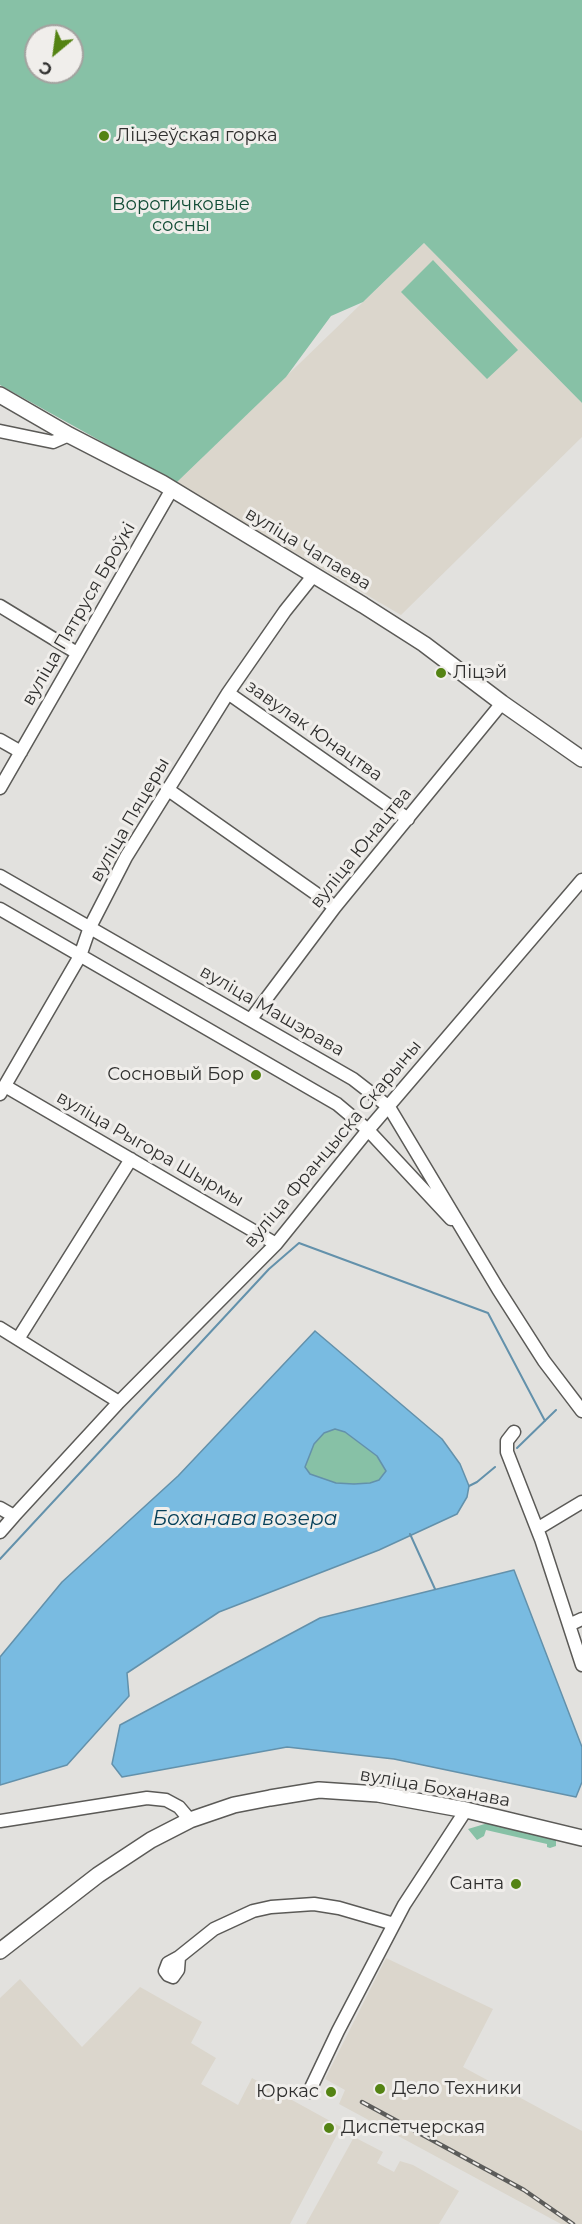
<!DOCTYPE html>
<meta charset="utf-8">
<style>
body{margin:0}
#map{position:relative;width:582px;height:2224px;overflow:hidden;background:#e2e1de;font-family:Montserrat,sans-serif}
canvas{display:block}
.north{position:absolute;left:24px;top:24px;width:60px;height:60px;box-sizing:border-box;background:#f0eeeb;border:2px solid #a3a29f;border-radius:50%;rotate:209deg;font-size:16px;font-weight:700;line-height:24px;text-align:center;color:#2f2f2e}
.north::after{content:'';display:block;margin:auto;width:21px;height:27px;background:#548313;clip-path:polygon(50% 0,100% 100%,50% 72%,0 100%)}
</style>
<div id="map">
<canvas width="582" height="2224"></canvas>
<div class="north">С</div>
</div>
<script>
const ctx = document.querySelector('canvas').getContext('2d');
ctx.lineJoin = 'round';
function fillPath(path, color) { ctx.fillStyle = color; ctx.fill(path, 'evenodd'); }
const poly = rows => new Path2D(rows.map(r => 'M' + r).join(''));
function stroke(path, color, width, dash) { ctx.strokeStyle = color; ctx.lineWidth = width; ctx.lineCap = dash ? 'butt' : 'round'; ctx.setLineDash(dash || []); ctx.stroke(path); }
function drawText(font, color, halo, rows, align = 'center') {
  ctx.font = font + ' Montserrat,sans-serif'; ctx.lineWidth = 6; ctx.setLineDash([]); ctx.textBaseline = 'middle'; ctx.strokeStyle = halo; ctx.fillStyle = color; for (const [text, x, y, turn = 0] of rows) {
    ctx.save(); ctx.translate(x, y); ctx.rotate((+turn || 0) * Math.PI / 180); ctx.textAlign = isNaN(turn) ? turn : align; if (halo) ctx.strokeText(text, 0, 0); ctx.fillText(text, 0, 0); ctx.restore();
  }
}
fillPath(poly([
 [424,243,582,403,582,437,401,615,176,483],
 [386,1958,493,2009,463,2067,582,2131,582,2224,561,2224,339,2104,345,2090,325,2079],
 [20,1979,82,2047,140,1987,202,2022,191,2043,216,2058,201,2084,238,2105,252,2078,341,2127,290,2224,0,2224,0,1998],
 [354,2137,383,2152,377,2163,394,2172,400,2161,413,2165,459,2191,439,2224,306,2224]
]), '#dbd6cc');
fillPath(poly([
 [0,0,582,0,582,403,424,243,363,302,331,316,286,377,176,483,0,385],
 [36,36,72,36,72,72,36,72],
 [433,260,518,350,487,379,401,292],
 [335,1429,345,1431,377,1456,386,1471,379,1480,370,1483,354,1484,336,1483,310,1475,305,1467,314,1444,324,1433],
 [488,1823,556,1840,556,1846,550,1848,547,1847,547,1844,486,1830,484,1836,477,1840,468,1829]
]), '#87c1a6');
const water = poly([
 [315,1331,442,1439,460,1464,469,1486,467,1497,457,1514,379,1550,219,1612,127,1673,129,1696,67,1765,0,1785,0,1657,62,1582,178,1476,315,1331],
 [335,1429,345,1432,377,1456,386,1471,379,1480,370,1483,354,1484,336,1483,310,1474,305,1467,314,1444,324,1433,335,1429],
 [514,1570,582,1747,582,1782,576,1797,394,1759,287,1747,122,1777,112,1764,120,1725,320,1618,514,1570]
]);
fillPath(water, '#79bbe1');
stroke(water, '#6391ab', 1.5);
stroke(poly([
 [517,1448,556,1410],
 [469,1486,477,1482,495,1467],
 [410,1534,435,1589],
 [0,1559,269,1269,299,1243,488,1313,545,1421]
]), '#6391ab', 2);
const minor = poly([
 [0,431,53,442,69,435],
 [0,606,77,653],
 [228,693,408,819],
 [0,740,21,752],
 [0,788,172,489],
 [167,789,335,907],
 [0,876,353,1079,389,1107,498,1289,544,1361,582,1411],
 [0,909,337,1104,368,1130,451,1219],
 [251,1019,335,907,502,703],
 [5,1086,276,1244],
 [0,1094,80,956,90,927,126,857,228,693,285,611,313,576],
 [0,1328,119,1402],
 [18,1339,131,1159],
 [514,1432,507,1441,507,1452,541,1539,582,1665],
 [0,1508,14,1516,119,1402,276,1244,368,1130,582,880],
 [537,1529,582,1502],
 [0,1532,14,1516],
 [569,1625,582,1619],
 [0,1821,147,1798,166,1800,179,1807,190,1820],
 [179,1957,178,1970,173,1977,168,1975,165,1971,168,1963,179,1957,214,1929,253,1911,271,1907,314,1904,339,1908,394,1924],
 [309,2092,338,2031,404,1905,466,1810]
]);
const major = poly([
 [0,395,69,435,162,483,363,605,424,644,502,703,582,759],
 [0,1951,98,1875,151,1840,190,1820,234,1805,270,1798,319,1790,378,1794,466,1810,582,1838]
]);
stroke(minor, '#5b5a57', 15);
stroke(major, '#5b5a57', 18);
stroke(minor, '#fff', 12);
stroke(major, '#fff', 15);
const rail = poly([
 [362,2102,524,2190,573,2224]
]);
stroke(rail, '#5c5c5a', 4.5);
stroke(rail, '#f0eeeb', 2, [7]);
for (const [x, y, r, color] of [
 [104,136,6,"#548313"],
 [441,673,6,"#548313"],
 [256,1075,6,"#548313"],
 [516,1884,6,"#548313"],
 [380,2089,6,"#548313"],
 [331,2092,6,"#548313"],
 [329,2128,6,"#548313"]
]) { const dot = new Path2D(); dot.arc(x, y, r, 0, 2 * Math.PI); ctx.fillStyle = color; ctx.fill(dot); stroke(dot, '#f0eeeb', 2); }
drawText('18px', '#2f2f2e', '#f0eeeb', [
 ["Ліцэеўская горка",116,136],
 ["Ліцэй",453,673],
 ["Сосновый Бор",244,1075,"right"],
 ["Санта",504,1884,"right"],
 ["Дело Техники",392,2089],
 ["Юркас",319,2092,"right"],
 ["Диспетчерская",341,2128]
], 'left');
drawText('18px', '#134d37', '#f0eeeb', [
 ["Воротичковые",181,205],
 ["сосны",181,226]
]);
drawText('18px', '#2f2f2e', '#f0eeeb', [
 ["вуліца Чапаева",308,549,31],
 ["вуліца Пятруся Броўкі",79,614,-60],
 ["завулак Юнацтва",314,731,35],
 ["вуліца Пяцеры",130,820,-60],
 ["вуліца Юнацтва",361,848,-51],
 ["вуліца Машэрава",272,1011,30],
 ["вуліца Францыска Скарыны",333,1144,-50],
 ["вуліца Рыгора Шырмы",150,1149,30],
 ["вуліца Боханава",435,1788,10]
]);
drawText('italic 20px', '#07415a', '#f0eeeb', [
 ["Боханава возера",245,1519]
]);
</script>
